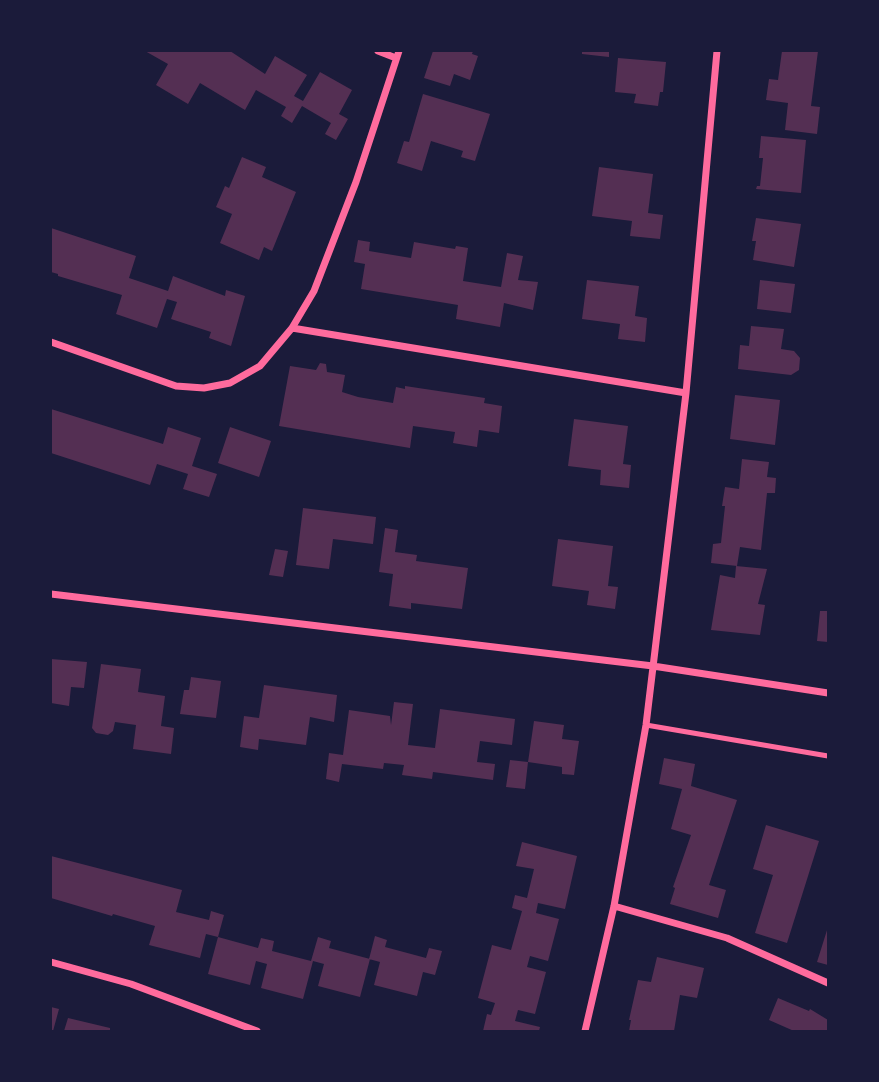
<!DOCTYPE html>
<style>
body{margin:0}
#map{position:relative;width:879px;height:1082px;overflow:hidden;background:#1b1b3a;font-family:Montserrat,sans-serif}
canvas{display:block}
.frame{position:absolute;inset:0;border:52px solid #1b1b3a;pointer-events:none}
</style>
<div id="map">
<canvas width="879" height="1082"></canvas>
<div class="frame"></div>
</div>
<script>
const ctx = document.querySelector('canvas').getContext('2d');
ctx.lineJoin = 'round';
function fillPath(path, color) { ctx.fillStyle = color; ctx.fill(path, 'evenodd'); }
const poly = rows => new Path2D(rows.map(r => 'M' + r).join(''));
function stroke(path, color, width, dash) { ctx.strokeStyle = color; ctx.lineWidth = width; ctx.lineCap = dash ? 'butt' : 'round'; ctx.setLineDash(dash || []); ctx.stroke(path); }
fillPath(poly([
 [145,51,230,51,265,74,275,56,307,75,294,96,303,101,320,72,352,90,339,114,348,119,336,140,325,134,331,123,302,106,292,123,281,116,286,107,256,90,245,110,200,83,188,104,156,85,168,64],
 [433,51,473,51,472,54,478,56,470,80,454,74,450,86,424,78],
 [582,51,609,51,609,57,582,54],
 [782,51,818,51,811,106,820,107,817,134,785,130,788,103,766,100,769,79,778,80],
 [618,58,666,62,663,92,660,92,658,106,634,103,636,94,615,92],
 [423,94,490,114,475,161,461,157,463,151,431,141,422,171,397,163,404,141,409,142],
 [761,136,806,140,801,193,756,189,757,186,760,186,763,158,759,158],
 [242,157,266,167,262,177,296,192,272,251,264,247,259,260,220,243,232,214,216,207,225,186,229,188],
 [599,167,653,174,648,213,663,215,660,239,630,236,632,221,592,216],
 [756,218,801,224,794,267,753,260,756,241,752,241],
 [51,228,136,256,129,278,168,291,173,276,225,296,226,290,245,296,231,346,209,338,211,332,171,319,177,302,167,299,157,328,116,314,122,295,58,276,58,274,51,272],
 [358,240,370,242,369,251,411,258,414,242,455,249,456,246,468,248,463,281,501,287,507,253,523,256,518,280,538,282,533,310,504,303,500,327,456,319,458,305,361,289,365,264,354,262],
 [587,280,639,286,635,316,647,318,645,342,618,339,620,324,582,319],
 [760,280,795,284,791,313,757,309],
 [751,326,784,329,781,349,794,351,800,358,799,370,791,375,738,369,740,345,749,346],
 [320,363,326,364,327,372,345,375,342,392,358,397,393,403,396,387,405,389,405,386,485,398,484,403,502,406,499,433,479,430,477,447,453,443,455,432,413,426,410,448,279,426,290,366,316,370],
 [735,395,780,400,775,445,730,439],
 [51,409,163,444,168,427,201,438,192,466,217,474,209,497,183,489,188,474,157,464,150,485,51,453],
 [574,419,628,426,623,464,631,465,629,488,600,485,601,470,568,466],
 [230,427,271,441,259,477,218,463],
 [742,459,769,462,767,477,776,478,775,493,767,493,761,550,740,547,737,566,711,563,713,544,721,543,725,506,722,506,725,487,739,489],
 [303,508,376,517,373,544,333,539,329,569,296,565],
 [385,528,398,530,395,552,417,555,416,561,468,568,462,609,411,603,411,609,389,606,393,574,379,572],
 [558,539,613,546,608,586,618,587,615,609,587,605,589,591,552,586],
 [275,549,288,551,283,577,269,575],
 [736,566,767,569,758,604,765,605,760,635,711,630,720,575,735,578],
 [820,611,828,611,828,642,817,641],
 [51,659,87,662,84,688,71,687,69,706,51,703],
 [101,664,141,669,138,692,165,696,161,726,174,728,171,754,133,749,136,725,115,722,113,731,108,735,96,733,92,728],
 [191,677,221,681,216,718,180,714,184,690,189,690],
 [264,685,337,695,334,722,310,717,306,745,259,739,258,750,240,747,244,716,259,718],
 [394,702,413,704,408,745,435,748,440,709,515,719,512,745,480,741,477,762,495,764,493,780,433,772,432,779,402,775,404,765,384,763,383,769,342,764,339,782,326,779,329,753,343,755,349,710,390,716,391,725],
 [534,721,564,725,562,739,579,741,574,775,562,774,562,767,528,762],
 [664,758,695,764,691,786,737,800,709,885,726,890,718,918,670,904,675,888,673,887,691,835,671,829,682,789,659,784],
 [510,760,528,762,525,789,506,787],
 [766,825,819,841,787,943,755,933,773,875,753,869],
 [522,842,577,856,565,909,538,903,536,913,559,919,548,961,530,956,527,967,546,972,535,1014,518,1010,515,1021,540,1027,539,1031,483,1031,487,1014,491,1015,495,1003,478,998,492,945,511,950,522,911,512,908,515,895,527,898,534,869,516,866],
 [51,856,182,890,176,912,209,920,211,911,224,915,218,937,258,948,261,938,274,941,272,951,311,961,318,937,331,941,329,948,370,959,360,997,318,986,324,964,313,961,303,999,261,988,267,964,256,961,250,985,208,974,218,937,206,934,200,958,149,945,155,926,113,914,112,916,51,898],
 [828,927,828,965,817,962],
 [375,936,387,940,385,947,426,958,429,948,442,951,435,975,423,972,417,996,374,985,380,962,369,959],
 [657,957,704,968,697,998,680,995,674,1031,629,1031,631,1020,629,1020,638,980,651,982],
 [778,998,809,1011,810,1009,828,1020,828,1031,794,1031,769,1020],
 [51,1007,59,1009,53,1031,51,1031],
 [68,1018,110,1028,110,1031,64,1031]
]), '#542f53');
stroke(poly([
 [646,725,828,756]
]), '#ff6b9d', 5);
stroke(poly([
 [378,51,396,58],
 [292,328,686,393],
 [51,342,176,386,204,388,230,383,260,366,292,328,314,291,356,182,399,51],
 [51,594,653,666,828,693],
 [614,906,727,938,828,983],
 [51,962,131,984,257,1031],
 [585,1031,614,906,646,725,686,393,717,51]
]), '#ff6b9d', 7);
</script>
